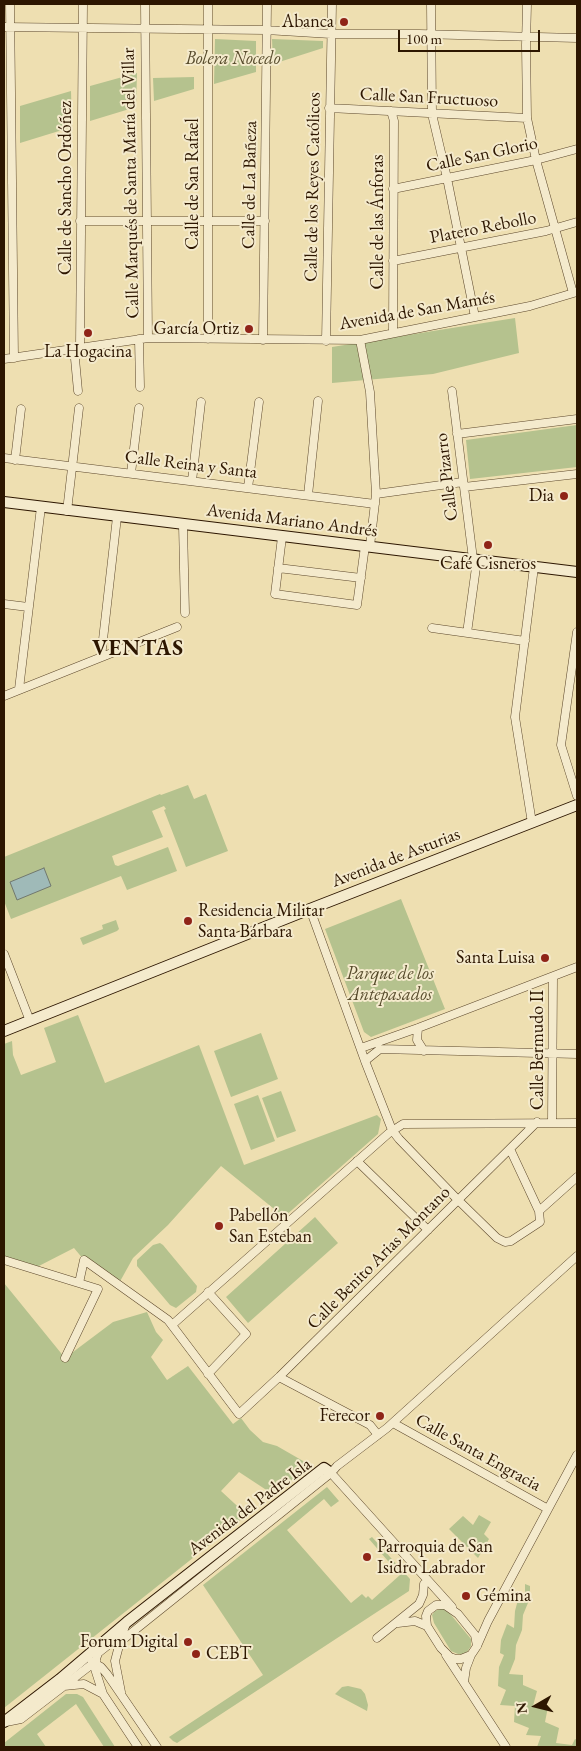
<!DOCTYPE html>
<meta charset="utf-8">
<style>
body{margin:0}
#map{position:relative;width:581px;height:1751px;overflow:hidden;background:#eedfb1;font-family:"EB Garamond",serif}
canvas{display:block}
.frame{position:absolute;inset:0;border:5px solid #2d1600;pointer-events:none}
.north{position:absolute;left:511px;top:1681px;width:50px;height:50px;-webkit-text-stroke:4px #f4eacc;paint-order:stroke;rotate:262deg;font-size:14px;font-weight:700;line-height:20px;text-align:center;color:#2d1600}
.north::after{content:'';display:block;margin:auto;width:18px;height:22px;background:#2d1600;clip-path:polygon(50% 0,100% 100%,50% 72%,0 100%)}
.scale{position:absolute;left:398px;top:30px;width:142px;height:22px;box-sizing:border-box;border:2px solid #2d1600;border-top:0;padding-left:6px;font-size:15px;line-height:18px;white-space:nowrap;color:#2d1600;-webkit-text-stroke:4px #f4eacc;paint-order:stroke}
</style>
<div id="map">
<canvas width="581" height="1751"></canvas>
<div class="frame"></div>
<div class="north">N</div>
<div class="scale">100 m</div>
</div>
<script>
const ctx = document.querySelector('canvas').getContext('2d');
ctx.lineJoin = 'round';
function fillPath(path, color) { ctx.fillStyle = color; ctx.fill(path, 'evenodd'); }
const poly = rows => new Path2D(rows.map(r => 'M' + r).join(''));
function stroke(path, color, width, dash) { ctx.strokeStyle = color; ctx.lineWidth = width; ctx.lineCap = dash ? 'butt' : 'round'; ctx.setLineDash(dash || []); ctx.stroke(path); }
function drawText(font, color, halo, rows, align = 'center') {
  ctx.font = font + ' "EB Garamond",serif'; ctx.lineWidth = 4; ctx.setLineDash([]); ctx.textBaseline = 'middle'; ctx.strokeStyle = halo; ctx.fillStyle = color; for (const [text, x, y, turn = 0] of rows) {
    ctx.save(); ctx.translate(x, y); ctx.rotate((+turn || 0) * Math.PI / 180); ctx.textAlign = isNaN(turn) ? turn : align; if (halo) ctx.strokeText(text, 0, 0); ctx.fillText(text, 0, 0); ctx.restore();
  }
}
fillPath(poly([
 [215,39,256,41,256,72,214,84],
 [272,39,323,41,323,48,273,64],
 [137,73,136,107,90,121,90,86],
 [194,77,194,89,154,101,153,78],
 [71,91,72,127,20,143,20,106],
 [515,318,519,353,433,374,332,383,332,347],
 [577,425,577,467,470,479,466,440],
 [188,785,194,799,206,794,228,851,186,867,164,810,166,809,164,806,152,811,163,837,112,856,115,865,118,866,168,847,177,871,127,890,121,876,11,919,4,901,4,857,160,794,161,795],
 [401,899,445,1009,371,1037,364,1032,325,929],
 [116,920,119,929,117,931,83,945,80,938,103,929,102,925],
 [78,1015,105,1083,199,1045,244,1165,377,1115,381,1119,378,1134,284,1217,221,1166,168,1225,133,1258,118,1285,84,1260,74,1248,33,1269,4,1260,4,1044,12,1041,13,1055,21,1075,56,1062,44,1028],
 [261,1033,278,1079,231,1097,214,1051],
 [281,1091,296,1131,277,1138,262,1098],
 [258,1095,275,1141,251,1150,234,1104],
 [315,1217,338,1243,248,1323,226,1297],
 [160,1243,163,1245,197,1286,196,1292,176,1308,170,1305,137,1266,137,1260,153,1245],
 [4,1283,65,1358,113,1322,147,1312,156,1332,163,1340,151,1357,167,1380,188,1366,233,1424,241,1418,250,1430,263,1442,277,1446,310,1465,274,1495,239,1472,221,1491,247,1515,4,1708],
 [327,1487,339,1501,331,1507,324,1499,287,1530,351,1603,362,1594,366,1598,368,1596,372,1600,400,1575,369,1539,372,1537,410,1579,409,1591,177,1743,173,1741,169,1737,263,1675,203,1585],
 [479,1515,491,1522,484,1534,489,1539,478,1558,449,1529,463,1516,473,1525],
 [525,1584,530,1586,530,1598,523,1615,522,1630,516,1645,515,1659,509,1674,523,1675,523,1685,537,1691,533,1706,548,1707,545,1722,559,1728,556,1743,572,1745,575,1739,577,1740,577,1747,537,1747,541,1736,526,1735,529,1728,514,1722,515,1706,500,1705,506,1690,498,1686,499,1667,504,1655,500,1653,501,1640,507,1624,514,1628,515,1611,519,1596,525,1598],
 [443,1608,447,1610,471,1639,471,1646,467,1652,463,1654,458,1654,451,1651,434,1623,432,1615,435,1611],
 [348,1686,361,1689,365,1694,368,1705,367,1711,335,1694,342,1687],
 [66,1694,77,1694,83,1697,115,1747,104,1747,76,1704,37,1734,46,1747,4,1747,4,1743]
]), '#b5c28e');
const water = poly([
 [44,868,51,886,17,900,10,882,44,868]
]);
fillPath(water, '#9fbab8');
stroke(water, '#71786e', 1);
const street = poly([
 [10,4,14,358],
 [145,4,148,338],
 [208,4,208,339],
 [431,4,432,114,447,178,475,317],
 [527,4,526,45,527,118,536,160,573,293],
 [4,27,266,30,331,34,419,34,577,38],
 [329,108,527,118],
 [391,111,394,121,393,333],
 [393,189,536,160,577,149],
 [80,221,265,221],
 [393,261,546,231,577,222],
 [139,339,140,387],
 [263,340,267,4],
 [360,340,370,392,376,494,370,546],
 [326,341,332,4],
 [80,347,83,4],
 [74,348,78,391],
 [4,359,148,338,360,340,530,306,577,292],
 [452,391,473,559],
 [457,434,577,419],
 [4,458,375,504],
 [15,460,21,409],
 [131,473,139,408],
 [192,481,201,402],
 [464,487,577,474],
 [248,488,259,402],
 [376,494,463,482],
 [308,495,318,401],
 [67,511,79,408],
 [183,525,185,613],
 [282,537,275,594,357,605,365,546],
 [278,568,361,578],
 [4,604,28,607],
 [432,628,525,641],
 [577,632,561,745,577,796],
 [467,633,477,560],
 [101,657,117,517],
 [19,689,41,507],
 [4,696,177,627],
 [532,823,515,717,534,567],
 [310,909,365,1061,392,1130,399,1139,456,1198,497,1238,505,1242,511,1241,540,1222,539,1211,510,1149],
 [4,954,30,1021],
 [418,1028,417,1040,424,1051],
 [361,1048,418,1028,577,967],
 [365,1061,380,1049,577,1054],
 [552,1122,553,977],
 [357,1161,428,1230],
 [539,1211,577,1177],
 [4,1260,98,1289,65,1358],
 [79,1283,84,1260,168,1320,239,1414,279,1377,537,1122],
 [172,1325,389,1133,403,1124,577,1123],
 [208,1374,246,1334,208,1292],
 [279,1377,370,1425,378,1435],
 [393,1423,548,1509],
 [331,1473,452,1607],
 [398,1623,415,1621,427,1626],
 [126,1624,122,1634,98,1653,95,1662,95,1669,103,1694,138,1747],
 [377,1638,419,1604,423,1595,424,1584],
 [477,1646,475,1635,458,1614,445,1605,436,1605,428,1611,426,1616,427,1626,441,1648,450,1657,456,1659,461,1659,471,1655,477,1646,488,1621,577,1455],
 [446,1655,506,1747],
 [92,1662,101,1667,107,1674,157,1747],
 [464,1682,466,1668,471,1655],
 [65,1685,96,1661],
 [121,1692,115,1661,120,1642,331,1473,337,1466,387,1428,577,1256],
 [6,1722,21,1719,64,1686,84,1684,103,1694]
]);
const secondary = poly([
 [4,502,577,572],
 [4,1031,310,909,577,805],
 [4,1722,60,1679,127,1622,324,1468,331,1473]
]);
stroke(street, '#5d482c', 9);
stroke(secondary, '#2d1600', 12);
stroke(street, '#f4eacc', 8);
stroke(secondary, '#f4eacc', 10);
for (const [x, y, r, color] of [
 [344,22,5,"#8f2418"],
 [249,329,5,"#8f2418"],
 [88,333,5,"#8f2418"],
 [564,496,5,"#8f2418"],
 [488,545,5,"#8f2418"],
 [188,921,5,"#8f2418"],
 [545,958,5,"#8f2418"],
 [219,1226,5,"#8f2418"],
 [380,1416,5,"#8f2418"],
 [367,1557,5,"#8f2418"],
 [466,1596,5,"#8f2418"],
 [188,1642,5,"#8f2418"],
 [196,1654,5,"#8f2418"]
]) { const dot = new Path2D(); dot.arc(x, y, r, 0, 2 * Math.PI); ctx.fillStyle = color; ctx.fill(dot); stroke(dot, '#f4eacc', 2); }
drawText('18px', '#2d1600', '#f4eacc', [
 ["Abanca",334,22],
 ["García Ortiz",239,329],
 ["La Hogacina",88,352,"center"],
 ["Dia",554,496],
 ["Café Cisneros",488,564,"center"],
 ["Residencia Militar",198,911,"left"],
 ["Santa Bárbara",198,932,"left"],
 ["Santa Luisa",535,958],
 ["Pabellón",229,1216,"left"],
 ["San Esteban",229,1237,"left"],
 ["Ferecor",370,1416],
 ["Parroquia de San",377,1547,"left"],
 ["Isidro Labrador",377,1568,"left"],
 ["Gémina",476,1596,"left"],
 ["Forum Digital",178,1642],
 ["CEBT",206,1654,"left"]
], 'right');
drawText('italic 18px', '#564a2b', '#f4eacc', [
 ["Bolera Nocedo",233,59],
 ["Parque de los",390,974],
 ["Antepasados",390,995]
]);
drawText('18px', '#2d1600', '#f4eacc', [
 ["Calle San Fructuoso",429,98,3],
 ["Calle San Glorio",482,155,-12],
 ["Calle Marqués de Santa María del Villar",131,183,-91],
 ["Calle de San Rafael",193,184,-90],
 ["Calle de La Bañeza",250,185,-89],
 ["Calle de los Reyes Católicos",313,187,-89],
 ["Calle de Sancho Ordóñez",66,188,-90],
 ["Calle de las Ánforas",378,222,-90],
 ["Platero Rebollo",483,228,-11],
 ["Avenida de San Mamés",417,311,-10],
 ["Calle Reina y Santa",191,465,7],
 ["Calle Pizarro",447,477,-97],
 ["Avenida Mariano Andrés",292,521,7],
 ["Avenida de Asturias",396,858,-21],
 ["Calle Bermudo II",538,1050,-90],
 ["Calle Benito Arias Montano",379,1258,-45],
 ["Calle Santa Engracia",478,1453,29],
 ["Avenida del Padre Isla",250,1507,-37]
]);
ctx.letterSpacing = '1px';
drawText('bold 22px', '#2d1600', '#f4eacc', [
 ["VENTAS",138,649]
]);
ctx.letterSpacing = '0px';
</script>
